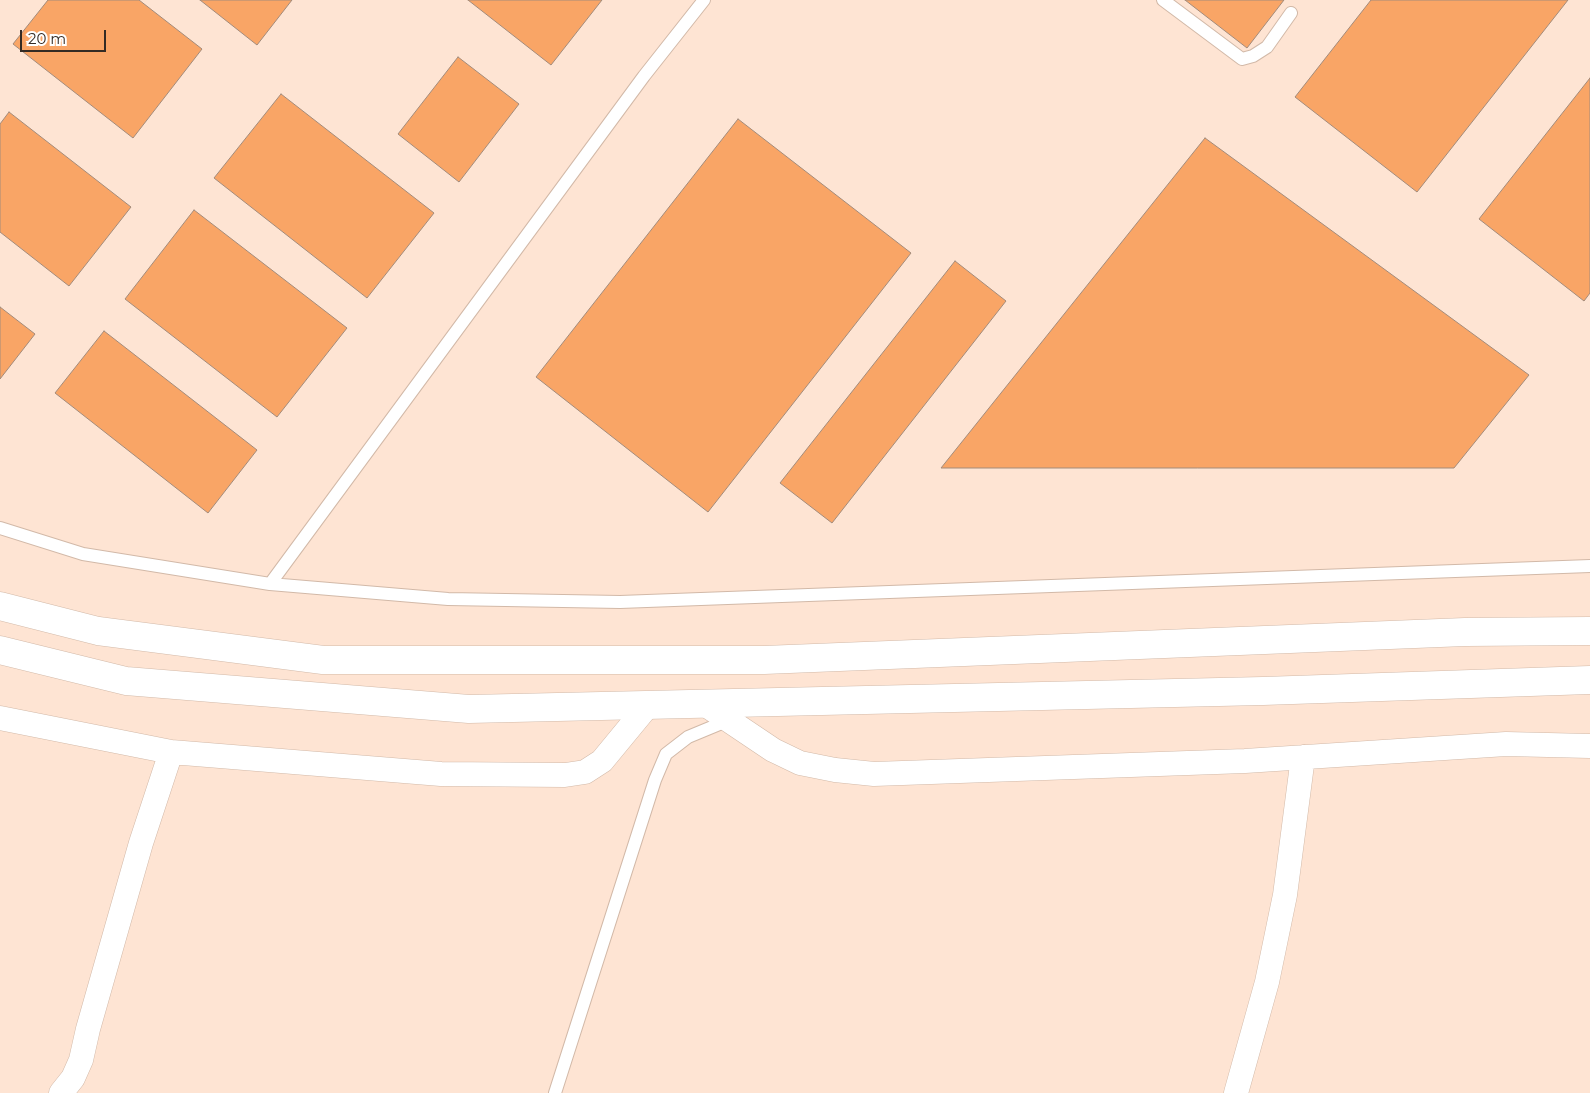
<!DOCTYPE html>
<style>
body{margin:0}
#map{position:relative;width:1590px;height:1093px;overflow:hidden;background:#fee4d3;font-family:Montserrat,sans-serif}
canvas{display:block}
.scale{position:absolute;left:20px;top:30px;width:86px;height:22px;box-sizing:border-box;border:2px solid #342b24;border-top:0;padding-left:6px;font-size:15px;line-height:18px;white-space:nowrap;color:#342b24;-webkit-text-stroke:4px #fff;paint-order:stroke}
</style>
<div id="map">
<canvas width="1590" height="1093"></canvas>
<div class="scale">20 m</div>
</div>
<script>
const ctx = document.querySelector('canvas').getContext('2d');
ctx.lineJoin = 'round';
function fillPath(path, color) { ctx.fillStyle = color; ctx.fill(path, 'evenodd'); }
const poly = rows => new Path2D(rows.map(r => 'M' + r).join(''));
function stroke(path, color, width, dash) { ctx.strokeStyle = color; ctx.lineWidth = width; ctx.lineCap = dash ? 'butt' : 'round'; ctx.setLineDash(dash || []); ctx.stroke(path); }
const building = poly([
 [48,0,139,0,202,49,133,138,13,44,48,0],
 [200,0,292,0,257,45,200,0],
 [468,0,602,0,551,65,468,0],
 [1185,0,1284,0,1247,48,1185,0],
 [1371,0,1568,0,1417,192,1295,97,1371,0],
 [458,57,519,104,459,182,398,134,458,57],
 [1590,78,1590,293,1584,301,1479,219,1590,78],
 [281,94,434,213,367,298,214,178,281,94],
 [9,112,131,207,69,286,0,232,0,124,9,112],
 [738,119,911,253,708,512,536,377,738,119],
 [1205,138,1529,375,1454,468,941,468,1205,138],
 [194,210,347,328,277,417,125,299,194,210],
 [955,261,1006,301,832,523,780,483,955,261],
 [0,307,35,334,0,379,0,307],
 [104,331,257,450,208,513,55,393,104,331]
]);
fillPath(building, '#f9a566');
stroke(building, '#a38b7b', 1);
const lane = poly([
 [1163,0,1242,59,1253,56,1267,47,1291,13],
 [0,528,83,554,270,584,448,599,620,602,1590,566],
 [270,584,644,76,704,0],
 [555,1093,655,780,666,754,688,737,729,720]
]);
const street = poly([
 [703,703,773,750,800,763,835,770,874,774,1245,761,1506,744,1590,746],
 [0,718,171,752,441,774,565,775,585,772,602,761,649,704],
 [61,1093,73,1078,81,1060,88,1029,141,843,171,752],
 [1236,1093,1267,982,1285,895,1303,757]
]);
const secondary = poly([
 [0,606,98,631,323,660,764,660,1465,632,1590,631],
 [0,650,126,681,469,709,1263,691,1590,680]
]);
stroke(lane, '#d2b9a8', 14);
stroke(street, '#d2b9a8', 25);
stroke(secondary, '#d2b9a8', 29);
stroke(lane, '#fff', 12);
stroke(street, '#fff', 24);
stroke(secondary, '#fff', 28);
</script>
